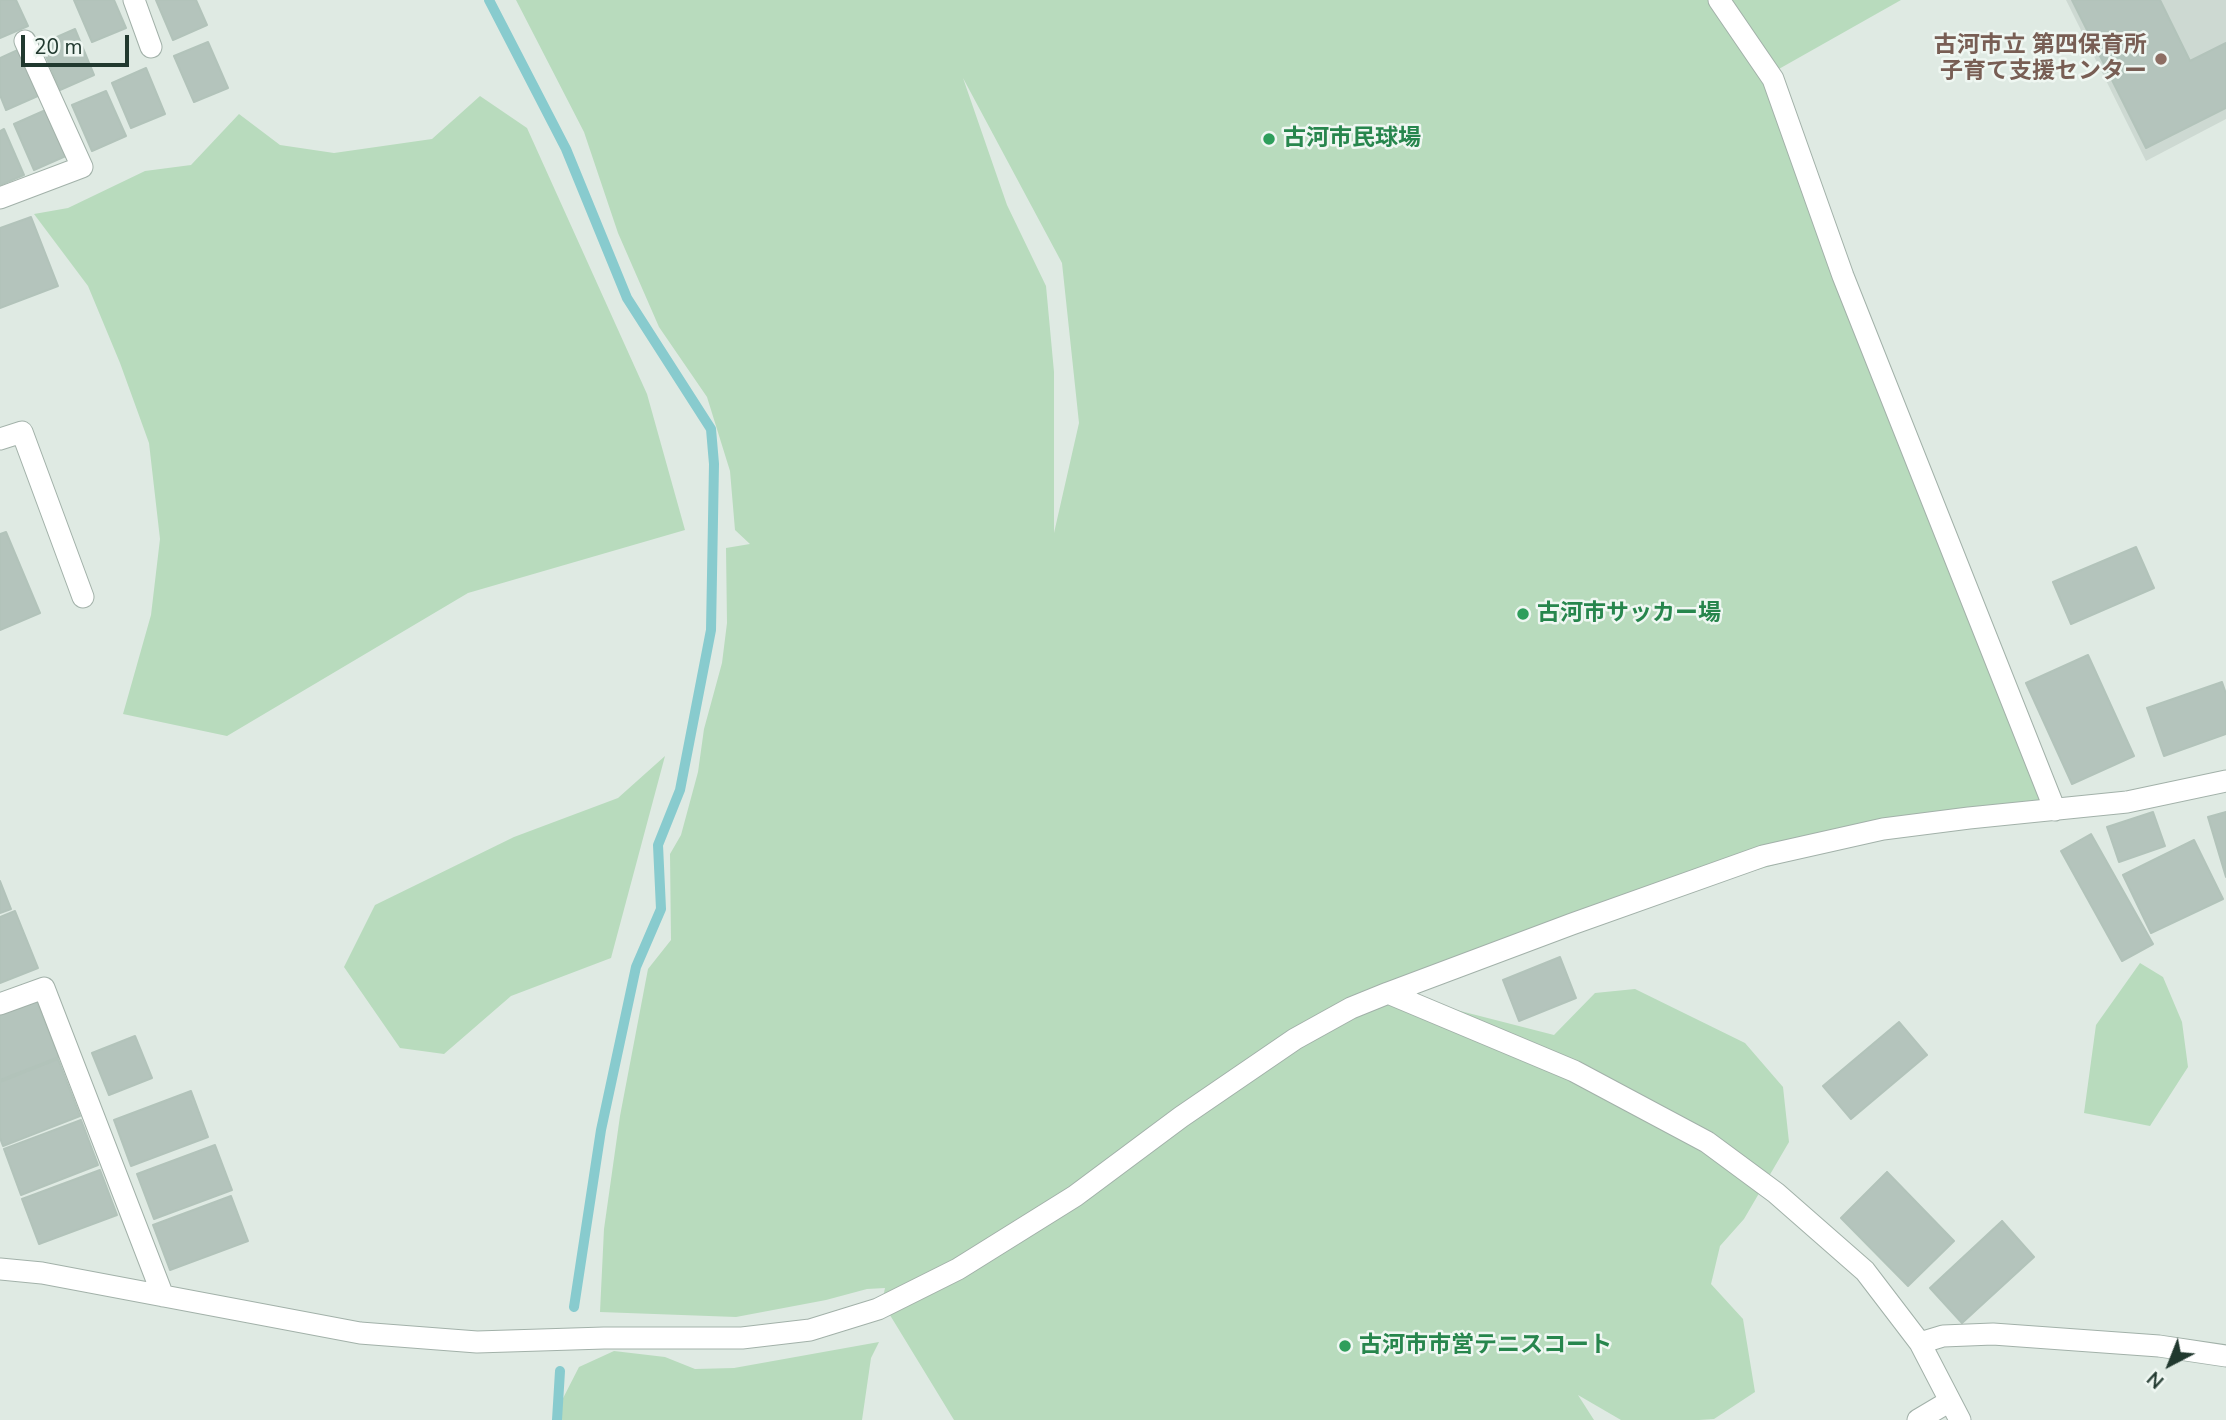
<!DOCTYPE html>
<meta charset="utf-8">
<style>
body{margin:0}
#map{position:relative;width:2226px;height:1420px;overflow:hidden;background:#dfeae3;font-family:"Nunito Sans",sans-serif}
canvas{display:block}
.north{position:absolute;left:2135px;top:1329px;width:70px;height:70px;-webkit-text-stroke:5px #eff7f2;paint-order:stroke;rotate:222deg;font-size:19px;font-weight:700;line-height:28px;text-align:center;color:#21392f}
.north::after{content:'';display:block;margin:auto;width:24px;height:32px;background:#21392f;clip-path:polygon(50% 0,100% 100%,50% 72%,0 100%)}
.scale{position:absolute;left:21px;top:35px;width:108px;height:32px;box-sizing:border-box;border:4px solid #21392f;border-top:0;padding-left:9px;font-size:21px;line-height:24px;white-space:nowrap;color:#21392f;-webkit-text-stroke:5px #eff7f2;paint-order:stroke}
</style>
<div id="map">
<canvas width="2226" height="1420"></canvas>
<div class="north">N</div>
<div class="scale">20 m</div>
</div>
<script>
const ctx = document.querySelector('canvas').getContext('2d');
ctx.lineJoin = 'round';
function fillPath(path, color) { ctx.fillStyle = color; ctx.fill(path, 'evenodd'); }
const poly = rows => new Path2D(rows.map(r => 'M' + r).join(''));
function stroke(path, color, width, dash) { ctx.strokeStyle = color; ctx.lineWidth = width; ctx.lineCap = dash ? 'butt' : 'round'; ctx.setLineDash(dash || []); ctx.stroke(path); }
function drawText(font, color, halo, rows, align = 'center') {
  ctx.font = font + ' "Nunito Sans","Noto Sans JP",sans-serif'; ctx.lineWidth = 5; ctx.setLineDash([]); ctx.textBaseline = 'middle'; ctx.strokeStyle = halo; ctx.fillStyle = color; for (const [text, x, y, turn = 0] of rows) {
    ctx.save(); ctx.translate(x, y); ctx.rotate((+turn || 0) * Math.PI / 180); ctx.textAlign = isNaN(turn) ? turn : align; if (halo) ctx.strokeText(text, 0, 0); ctx.fillText(text, 0, 0); ctx.restore();
  }
}
fillPath(poly([
 [2066,0,2226,0,2226,119,2146,161]
]), '#cdd9d2');
fillPath(poly([
 [516,0,1901,0,1770,74,2055,810,1886,834,1645,901,1390,993,1554,1035,1595,993,1635,989,1745,1043,1783,1087,1789,1142,1744,1219,1720,1246,1711,1284,1743,1319,1755,1392,1714,1419,1699,1420,1621,1420,1578,1395,1594,1420,954,1420,882,1302,885,1288,867,1289,826,1300,736,1317,600,1312,604,1229,620,1116,648,969,671,940,670,854,681,835,698,772,704,729,722,663,727,623,726,548,750,544,735,530,730,471,707,397,659,327,618,233,584,132],
 [963,78,1062,263,1079,423,1054,533,1054,372,1046,286,1007,205],
 [480,96,527,128,647,394,685,530,468,593,227,736,123,714,151,615,160,539,149,443,120,363,88,286,34,214,68,208,145,171,191,165,239,114,280,145,334,153,432,139],
 [665,756,611,958,511,996,444,1054,400,1048,344,967,375,905,514,837,618,798],
 [2140,963,2163,977,2182,1022,2188,1067,2150,1126,2084,1113,2096,1025],
 [879,1342,871,1358,862,1420,557,1420,557,1410,579,1367,614,1351,665,1357,695,1369,734,1368]
]), '#b8dbbd');
stroke(poly([
 [489,0,566,149,627,298,711,429,714,464,711,630,680,790,658,845,661,909,636,967,601,1130,574,1307],
 [557,1420,560,1371]
]), '#88cbce', 10);
const building = poly([
 [0,0,16,0,28,26,0,38,0,0],
 [74,0,114,0,126,28,92,42,74,0],
 [156,0,196,0,207,25,173,40,156,0],
 [2072,0,2160,0,2190,61,2226,43,2226,108,2146,148,2072,0],
 [75,29,94,75,60,90,41,44,75,29],
 [208,42,228,88,194,102,174,56,208,42],
 [20,49,40,95,6,110,0,95,0,58,20,49],
 [146,68,165,114,131,128,112,83,146,68],
 [106,91,126,136,92,151,72,105,106,91],
 [48,109,68,155,34,170,14,124,48,109],
 [4,129,24,175,0,185,0,131,4,129],
 [31,217,58,286,0,308,0,228,31,217],
 [6,532,40,613,0,630,0,534,6,532],
 [2136,547,2154,588,2071,624,2053,582,2136,547],
 [2088,655,2134,756,2072,784,2026,683,2088,655],
 [2222,682,2226,694,2226,734,2164,756,2147,708,2222,682],
 [2153,812,2165,846,2119,862,2107,827,2153,812],
 [2226,812,2226,877,2208,817,2226,812],
 [2091,834,2153,944,2122,961,2061,851,2091,834],
 [2194,840,2223,899,2151,933,2123,875,2194,840],
 [0,881,11,909,0,913,0,881],
 [15,911,38,968,0,983,0,917,15,911],
 [1560,957,1576,998,1519,1021,1503,980,1560,957],
 [36,1000,59,1057,0,1080,0,1014,36,1000],
 [1899,1022,1927,1055,1851,1119,1823,1086,1899,1022],
 [135,1036,152,1078,109,1095,92,1053,135,1036],
 [58,1059,80,1116,3,1146,0,1138,0,1082,58,1059],
 [191,1091,208,1137,131,1166,114,1120,191,1091],
 [81,1120,98,1165,21,1195,4,1149,81,1120],
 [215,1145,232,1190,154,1219,137,1174,215,1145],
 [100,1170,117,1215,39,1244,22,1199,100,1170],
 [1887,1172,1954,1241,1908,1286,1841,1218,1887,1172],
 [231,1196,248,1241,170,1270,153,1225,231,1196],
 [2002,1221,2034,1257,1962,1323,1930,1288,2002,1221]
]);
fillPath(building, '#b4c4bc');
stroke(building, '#b2c3ba', 2);
const minor = poly([
 [134,0,151,47],
 [1719,0,1773,79,1843,276,2055,810],
 [0,198,82,167,25,41],
 [0,439,22,432,83,597],
 [1388,993,1574,1071,1707,1142,1776,1193,1865,1271,1920,1343,1960,1420],
 [0,1004,44,988,163,1296],
 [0,1269,42,1273,360,1333,477,1342,604,1338,742,1338,810,1330,878,1309,958,1269,1075,1196,1181,1117,1295,1039,1351,1008,1388,993,1572,924,1763,856,1883,829,1969,818,2127,802,2226,781],
 [1920,1343,1943,1336,1993,1334,2159,1346,2226,1356],
 [1918,1420,1950,1401]
]);
stroke(minor, '#a2b1a9', 23);
stroke(minor, '#fff', 21);
for (const [x, y, r, color] of [
 [2161,59,7,"#8d6e63"],
 [1269,139,7,"#2e9e5b"],
 [1523,614,7,"#2e9e5b"],
 [1345,1346,7,"#2e9e5b"]
]) { const dot = new Path2D(); dot.arc(x, y, r, 0, 2 * Math.PI); ctx.fillStyle = color; ctx.fill(dot); stroke(dot, '#eff7f2', 2.5); }
drawText('bold 23px', '#785e54', '#eff7f2', [
 ["古河市立 第四保育所",2147,46],
 ["子育て支援センター",2147,72]
], 'right');
drawText('bold 23px', '#27864d', '#eff7f2', [
 ["古河市民球場",1283,139],
 ["古河市サッカー場",1537,614],
 ["古河市市営テニスコート",1359,1346]
], 'left');
</script>
